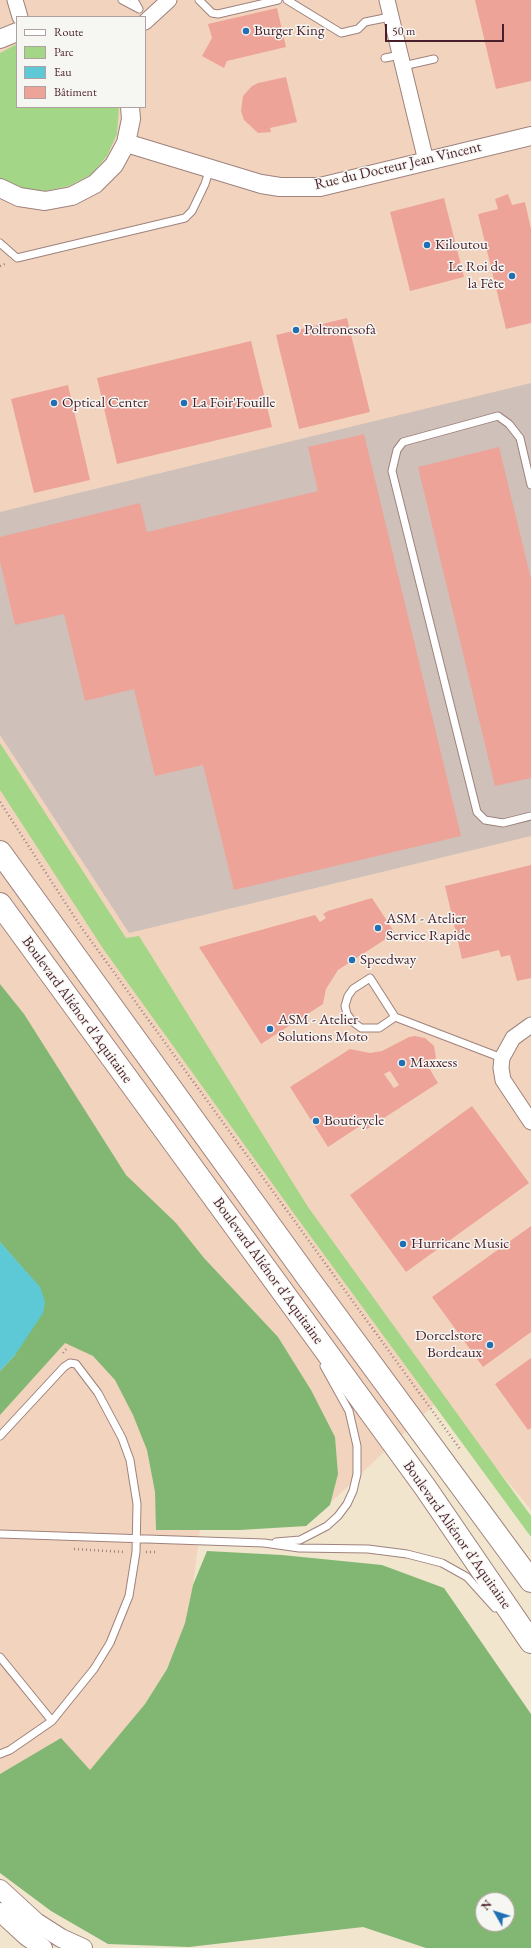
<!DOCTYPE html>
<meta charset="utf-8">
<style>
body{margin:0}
#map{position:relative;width:531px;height:1948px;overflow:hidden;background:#f2e5ce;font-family:"EB Garamond",serif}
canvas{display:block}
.legend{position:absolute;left:16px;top:16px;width:130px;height:92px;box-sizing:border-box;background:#f6f6f2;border:1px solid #b1a0a2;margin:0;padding:5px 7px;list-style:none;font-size:12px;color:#4a1f2b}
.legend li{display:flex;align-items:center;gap:8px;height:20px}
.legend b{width:20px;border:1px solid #b1a0a2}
.north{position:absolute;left:475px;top:1892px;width:40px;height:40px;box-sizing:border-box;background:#f6f6f2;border:1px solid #b1a0a2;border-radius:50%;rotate:309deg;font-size:11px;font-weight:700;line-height:16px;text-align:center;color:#4a1f2b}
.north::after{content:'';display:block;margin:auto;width:14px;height:18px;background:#1f6fb2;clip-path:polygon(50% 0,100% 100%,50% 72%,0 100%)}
.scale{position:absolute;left:385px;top:24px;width:119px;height:18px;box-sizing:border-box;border:2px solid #4a1f2b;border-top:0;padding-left:5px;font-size:12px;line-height:14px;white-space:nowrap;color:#4a1f2b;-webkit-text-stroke:3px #f6f6f2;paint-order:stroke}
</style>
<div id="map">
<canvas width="531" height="1948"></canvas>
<ul class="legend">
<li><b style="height:5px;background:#fff"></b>Route</li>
<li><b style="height:11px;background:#a3d686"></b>Parc</li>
<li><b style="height:11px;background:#5ec9d6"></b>Eau</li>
<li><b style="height:11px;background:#eea398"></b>Bâtiment</li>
</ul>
<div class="north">N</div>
<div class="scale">50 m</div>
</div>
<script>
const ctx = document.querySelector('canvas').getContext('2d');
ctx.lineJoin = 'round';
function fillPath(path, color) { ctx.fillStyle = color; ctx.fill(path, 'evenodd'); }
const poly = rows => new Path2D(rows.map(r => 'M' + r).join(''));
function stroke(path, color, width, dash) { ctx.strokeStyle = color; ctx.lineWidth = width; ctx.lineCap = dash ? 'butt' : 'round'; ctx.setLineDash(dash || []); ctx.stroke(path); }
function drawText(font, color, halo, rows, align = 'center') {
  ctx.font = font + ' "EB Garamond",serif'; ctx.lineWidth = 3; ctx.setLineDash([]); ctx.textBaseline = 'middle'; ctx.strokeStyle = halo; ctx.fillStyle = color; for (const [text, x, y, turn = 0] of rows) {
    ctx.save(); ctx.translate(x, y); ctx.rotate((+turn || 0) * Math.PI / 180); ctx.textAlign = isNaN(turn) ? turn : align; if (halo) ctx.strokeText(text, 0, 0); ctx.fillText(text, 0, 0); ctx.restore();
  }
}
fillPath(poly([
 [0,0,531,0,531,1510,440,1399,306,1526,200,1530,193,1585,185,1623,167,1669,145,1704,90,1771,22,1762,0,1774],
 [17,17,145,17,145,107,17,107]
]), '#f2d4be');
fillPath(poly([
 [531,383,531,836,129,933,0,735,0,512]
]), '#cfc0ba');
fillPath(poly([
 [17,44,17,107,119,107,117,134,107,156,91,175,69,186,45,191,21,188,0,178,0,53],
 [0,743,126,938,139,936,308,1207,531,1516,531,1537,295,1215,104,950,0,790]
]), '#a3d686');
fillPath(poly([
 [0,984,24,1014,126,1175,176,1223,204,1258,278,1337,311,1390,335,1437,338,1474,330,1505,306,1526,240,1530,156,1530,155,1492,147,1450,133,1415,115,1380,93,1356,65,1343,0,1415,0,1371,15,1355,39,1287,0,1242],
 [207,1551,282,1555,382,1565,444,1588,531,1714,531,1948,426,1948,363,1927,189,1947,108,1944,51,1911,0,1873,0,1774,61,1738,90,1770,145,1704,167,1669,185,1623,193,1585],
 [483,1900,507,1900,507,1924,483,1924]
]), '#82b773');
fillPath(poly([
 [0,1242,40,1287,45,1302,43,1313,15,1355,0,1371]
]), '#5ec9d6');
fillPath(poly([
 [475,0,531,0,531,81,496,89],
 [277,8,286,47,227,61,224,68,202,56,212,38,208,24],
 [286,77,297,122,270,128,271,132,258,133,244,120,241,111,243,96,252,86,258,83],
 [508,194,512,205,525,202,531,229,531,323,506,329,478,214,498,209,495,199],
 [444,198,464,277,410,291,390,212],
 [347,318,370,412,299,429,276,335],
 [251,341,272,427,117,464,97,378],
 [68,385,90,480,34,493,11,399],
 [364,434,461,836,234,890,203,765,155,776,134,689,85,701,64,614,15,625,0,561,0,537,140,503,147,532,318,491,308,447],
 [499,447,531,579,531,778,495,786,418,467],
 [531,865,531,978,517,981,510,955,501,957,499,950,462,959,445,886],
 [372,898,395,933,338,970,326,989,323,1004,261,1044,199,947,315,915,320,922,326,918,323,914,328,911],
 [415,1036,425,1038,434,1046,436,1058,429,1068,438,1083,367,1129,363,1124,328,1147,290,1087,350,1049,370,1053,382,1051,409,1037],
 [390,1071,399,1085,394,1088,384,1074],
 [472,1106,529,1183,406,1272,350,1195],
 [531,1226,531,1332,483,1367,432,1297],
 [531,1358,531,1428,528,1430,495,1384]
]), '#eea398');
const service = poly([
 [122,0,139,9,134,0],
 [199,0,212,13,218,14,278,0],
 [287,0,341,33,358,29,365,22,390,17],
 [385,58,400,55],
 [403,66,434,59],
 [0,243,17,258,185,218,192,211,205,184,210,168],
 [531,485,520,438,509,424,498,416,403,442,397,450,392,471,477,812,485,820,503,823,531,816],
 [395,1017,379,1028,361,1028,353,1022,347,1014,345,1006,348,996,353,989,370,978,395,1017,502,1058],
 [0,1436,64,1367,70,1363,76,1364,98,1393,122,1438,130,1460,137,1504,136,1552,133,1571,129,1596,110,1643,94,1669,52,1721,10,1750,0,1754],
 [0,1534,264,1543,299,1548,368,1549,407,1554,442,1563,467,1577,495,1608],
 [276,1542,300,1540,327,1526,338,1516,347,1504,353,1491,357,1474,357,1446,349,1411,324,1366],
 [0,1657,52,1721]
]);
const minor = poly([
 [15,0,20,17],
 [387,0,426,161],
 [145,22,169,0],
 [531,1025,513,1038,502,1058,501,1068,503,1080,531,1122]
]);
const tertiary = poly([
 [0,39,17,32],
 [126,143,261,184,280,187,320,187,531,136],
 [0,188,19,197,45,201,72,196,95,184,114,165,126,143,131,119,130,107],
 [0,1889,36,1922,61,1938,83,1948],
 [0,1912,26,1936,43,1948]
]);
const trunk = poly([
 [0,852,308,1278,531,1581],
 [0,904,425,1487,531,1642]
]);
stroke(service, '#9e827c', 9);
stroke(minor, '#9e827c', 17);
stroke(tertiary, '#9e827c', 20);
stroke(trunk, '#9e827c', 24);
stroke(poly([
 [0,266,7,263],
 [0,802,81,927,460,1449],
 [63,1353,67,1348],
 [74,1549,125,1552],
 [146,1552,157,1552]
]), '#9e827c', 2.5, [1, 3]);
stroke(service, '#fff', 7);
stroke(minor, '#fff', 15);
stroke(tertiary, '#fff', 18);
stroke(trunk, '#fff', 22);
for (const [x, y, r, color] of [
 [246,31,4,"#1f6fb2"],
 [427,245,4,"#1f6fb2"],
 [512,276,4,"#1f6fb2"],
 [296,330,4,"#1f6fb2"],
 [54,403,4,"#1f6fb2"],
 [184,403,4,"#1f6fb2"],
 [378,928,4,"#1f6fb2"],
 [352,960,4,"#1f6fb2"],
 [270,1029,4,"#1f6fb2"],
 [402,1063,4,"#1f6fb2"],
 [316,1121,4,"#1f6fb2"],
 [403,1244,4,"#1f6fb2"],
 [490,1345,4,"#1f6fb2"]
]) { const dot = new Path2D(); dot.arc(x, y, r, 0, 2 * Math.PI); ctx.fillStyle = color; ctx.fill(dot); stroke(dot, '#f6f6f2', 1.5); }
drawText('15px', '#4a1f2b', '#f6f6f2', [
 ["Burger King",254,31],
 ["Kiloutou",435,245],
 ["Le Roi de",504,267,"right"],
 ["la Fête",504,284,"right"],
 ["Poltronesofà",304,330],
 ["Optical Center",62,403],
 ["La Foir'Fouille",192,403],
 ["ASM - Atelier",386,919],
 ["Service Rapide",386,936],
 ["Speedway",360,960],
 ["ASM - Atelier",278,1020],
 ["Solutions Moto",278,1037],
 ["Maxxess",410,1063],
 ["Bouticycle",324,1121],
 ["Hurricane Music",411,1244],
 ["Dorcelstore",482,1336,"right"],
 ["Bordeaux",482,1353,"right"]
], 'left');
drawText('15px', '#4a1f2b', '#f6f6f2', [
 ["Rue du Docteur Jean Vincent",398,166,-13],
 ["Boulevard Aliénor d'Aquitaine",77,1010,54],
 ["Boulevard Aliénor d'Aquitaine",268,1271,54],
 ["Boulevard Aliénor d'Aquitaine",457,1535,55]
]);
</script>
